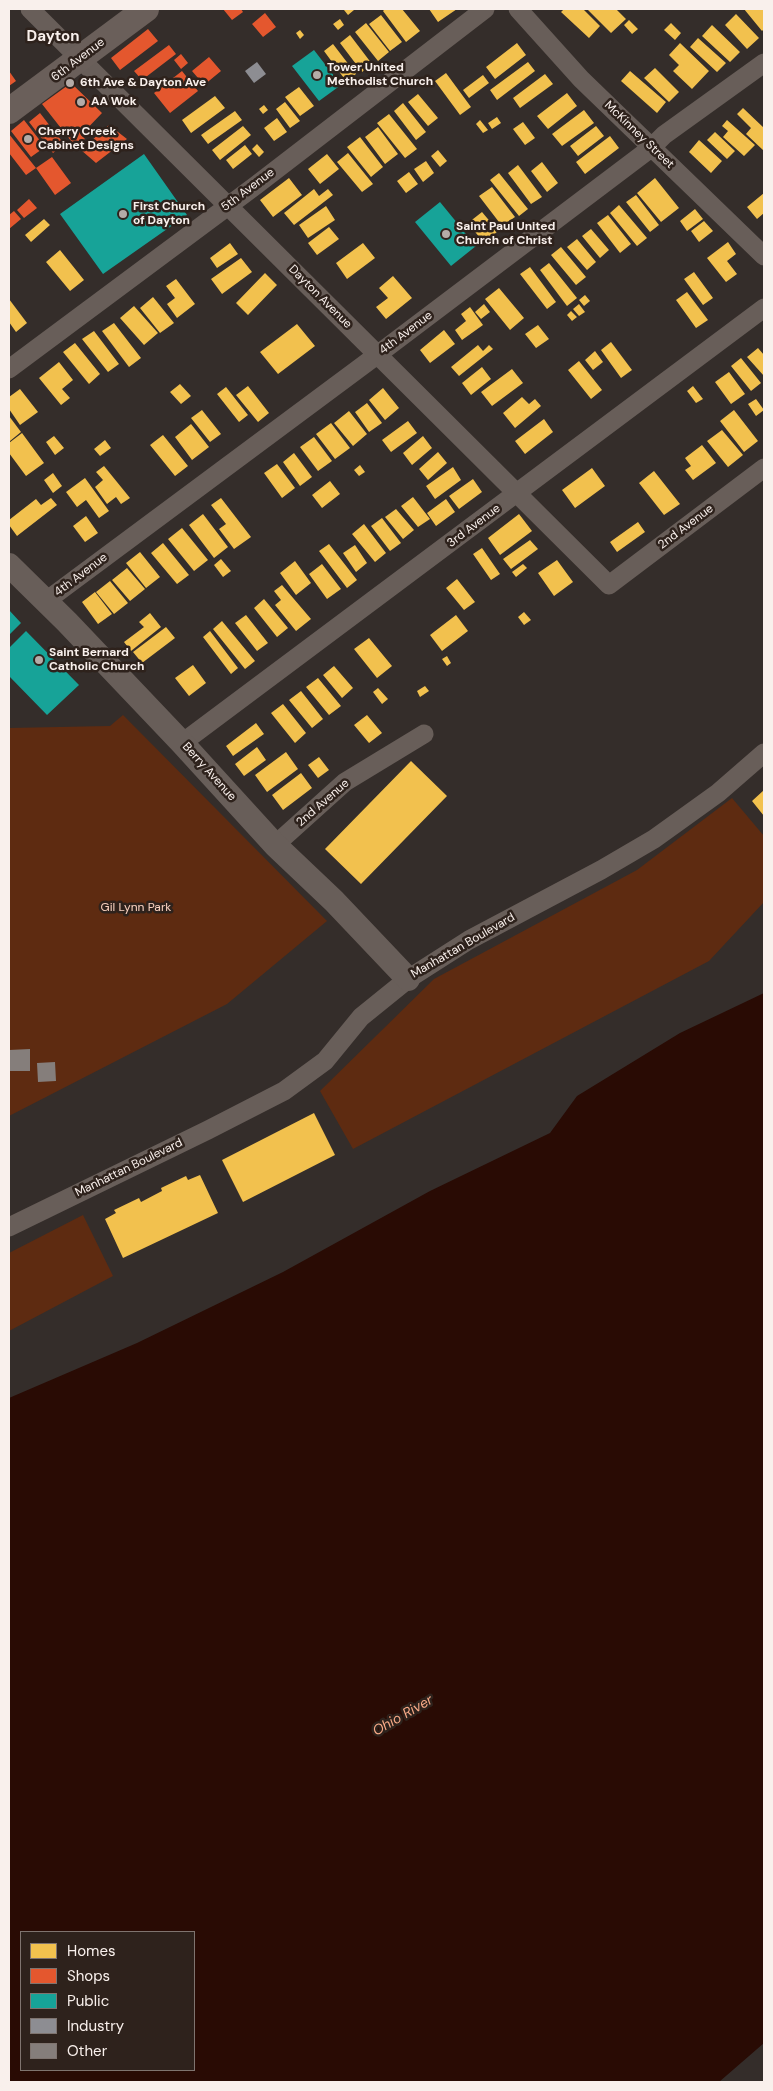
<!DOCTYPE html>
<style>
body{margin:0}
#map{position:relative;width:773px;height:2091px;overflow:hidden;background:#342d2a;font-family:"DM Sans",sans-serif}
canvas{display:block}
.frame{position:absolute;inset:0;border:10px solid #f9f0ec;pointer-events:none}
.legend{position:absolute;left:20px;top:1931px;width:175px;height:140px;box-sizing:border-box;background:#2e221c;border:1px solid #7f746f;margin:0;padding:6px 9px;list-style:none;font-size:15px;color:#f9f0ec}
.legend li{display:flex;align-items:center;gap:10px;height:25px}
.legend b{width:25px;border:1px solid #7f746f}
</style>
<div id="map">
<canvas width="773" height="2091"></canvas>
<div class="frame"></div>
<ul class="legend">
<li><b style="height:14px;background:#f2c14e"></b>Homes</li>
<li><b style="height:14px;background:#e4572e"></b>Shops</li>
<li><b style="height:14px;background:#17a398"></b>Public</li>
<li><b style="height:14px;background:#8d8d92"></b>Industry</li>
<li><b style="height:14px;background:#857e7b"></b>Other</li>
</ul>
</div>
<script>
const ctx = document.querySelector('canvas').getContext('2d');
ctx.lineJoin = 'round';
function fillPath(path, color) { ctx.fillStyle = color; ctx.fill(path, 'evenodd'); }
const poly = rows => new Path2D(rows.map(r => 'M' + r).join(''));
function stroke(path, color, width, dash) { ctx.strokeStyle = color; ctx.lineWidth = width; ctx.lineCap = dash ? 'butt' : 'round'; ctx.setLineDash(dash || []); ctx.stroke(path); }
function drawText(font, color, halo, rows, align = 'center') {
  ctx.font = font + ' "DM Sans",sans-serif'; ctx.lineWidth = 5; ctx.setLineDash([]); ctx.textBaseline = 'middle'; ctx.strokeStyle = halo; ctx.fillStyle = color; for (const [text, x, y, turn = 0] of rows) {
    ctx.save(); ctx.translate(x, y); ctx.rotate((+turn || 0) * Math.PI / 180); ctx.textAlign = isNaN(turn) ? turn : align; if (halo) ctx.strokeText(text, 0, 0); ctx.fillText(text, 0, 0); ctx.restore();
  }
}
fillPath(poly([
 [123,715,327,921,227,1004,9,1116,9,728,110,726],
 [732,798,764,836,764,902,709,961,353,1149,320,1091,434,979,637,870],
 [83,1215,113,1276,9,1331,9,1253]
]), '#5e2b11');
fillPath(poly([
 [764,993,764,2043,719,2082,9,2082,9,1398,137,1343,283,1272,430,1191,550,1133,577,1096,680,1033],
 [21,1932,194,1932,194,2070,21,2070]
]), '#290b04');
fillPath(poly([
 [346,9,353,9,354,10,348,15,344,10],
 [385,9,402,9,420,31,406,42,383,11],
 [429,9,457,9,438,22],
 [564,9,583,9,600,26,589,38,561,12],
 [587,9,616,9,626,19,611,33],
 [744,9,764,9,764,29,762,31],
 [736,14,759,38,747,49,725,25],
 [381,15,402,42,390,51,369,24],
 [340,19,344,25,338,30,333,24],
 [629,20,638,29,632,34,624,25],
 [366,23,389,52,378,61,355,32],
 [671,23,681,33,675,40,664,30],
 [712,25,740,52,730,62,702,36],
 [300,30,304,35,300,39,296,33],
 [350,35,372,64,362,72,340,43],
 [698,38,726,63,717,72,690,47],
 [517,43,526,55,495,79,486,67],
 [680,43,709,71,692,89,673,71,679,65,669,55],
 [333,44,356,74,346,81,324,51],
 [528,62,535,71,497,100,490,90],
 [655,68,679,92,669,102,644,78],
 [630,71,666,102,657,113,621,81],
 [446,73,471,107,460,115,435,81],
 [545,74,553,84,520,108,513,98],
 [483,75,489,83,469,98,463,90],
 [299,87,314,106,300,116,285,97],
 [567,93,577,106,548,129,537,116],
 [418,94,438,118,428,126,408,102],
 [215,96,225,108,191,133,182,120],
 [285,102,300,121,290,128,276,109],
 [403,103,426,132,416,140,394,111],
 [264,105,268,110,263,114,259,109],
 [743,108,764,128,764,151,746,134,751,128,737,114],
 [584,110,594,123,562,146,552,134],
 [235,111,242,120,208,144,201,135],
 [389,114,417,149,405,158,377,123],
 [497,117,501,123,492,129,488,123],
 [277,118,287,132,274,141,264,128],
 [480,120,488,130,483,133,476,124],
 [727,120,755,145,744,156,723,137,728,131,722,126],
 [523,122,535,138,525,145,513,129],
 [243,126,251,135,220,160,212,150],
 [596,126,604,136,578,156,570,146],
 [378,127,398,154,385,164,365,137],
 [715,132,735,151,727,159,707,140],
 [610,136,619,148,585,174,576,162],
 [360,137,383,167,371,177,347,147],
 [699,140,722,161,711,173,689,152],
 [257,144,264,152,259,157,252,149],
 [245,145,252,154,233,169,226,160],
 [438,150,447,161,440,167,431,156],
 [348,153,373,184,362,192,337,162],
 [327,154,339,169,320,184,308,169],
 [426,161,434,173,423,182,414,169],
 [542,162,558,183,547,192,531,171],
 [518,165,542,197,531,204,508,173],
 [409,172,418,184,406,193,397,181],
 [499,173,528,209,519,216,490,180],
 [289,178,302,195,273,217,260,200],
 [655,178,679,208,661,222,637,193],
 [492,187,515,217,502,226,479,196],
 [314,189,319,196,328,189,333,195,294,225,284,213],
 [764,193,764,213,757,219,747,207],
 [636,195,659,225,650,232,626,202],
 [619,205,647,238,637,246,610,213],
 [326,206,335,220,308,238,299,225],
 [695,209,703,219,687,231,680,221],
 [482,212,498,231,484,243,468,223],
 [608,215,631,244,620,253,597,223],
 [44,219,50,225,31,242,25,235],
 [704,221,713,231,699,242,691,231],
 [329,227,339,239,317,255,308,243],
 [591,229,609,250,600,258,582,236],
 [577,239,596,262,587,270,567,247],
 [728,242,736,254,727,261,737,274,726,282,707,258],
 [230,243,238,254,217,268,210,258],
 [363,243,375,258,347,279,336,263],
 [561,247,586,277,576,285,551,255],
 [60,250,84,280,70,291,46,262],
 [241,258,252,272,222,294,211,279],
 [549,263,577,298,567,306,540,270],
 [530,267,556,302,547,309,520,274],
 [694,272,713,298,703,305,684,279],
 [265,273,277,285,248,315,236,303],
 [393,276,412,298,386,319,376,307,388,298,379,288],
 [176,279,195,304,177,318,167,304,175,298,166,286],
 [499,288,524,318,510,330,485,299],
 [687,292,708,320,696,328,676,300],
 [585,295,590,301,584,306,579,300],
 [153,297,174,323,160,333,140,308],
 [9,299,27,323,16,332,9,322],
 [484,304,490,312,481,319,475,312],
 [579,304,585,312,579,316,573,309],
 [134,306,158,333,144,345,120,318],
 [470,307,483,325,462,340,455,330,466,321,461,314],
 [571,311,577,317,572,321,567,315],
 [114,323,141,358,129,367,102,331],
 [297,324,315,346,278,374,260,352],
 [538,325,549,339,536,348,525,334],
 [444,330,455,344,430,363,420,350],
 [94,331,119,364,108,372,82,339],
 [611,342,632,370,621,378,601,350],
 [75,343,100,374,89,384,63,352],
 [478,345,483,351,489,345,493,349,459,376,451,367],
 [758,348,764,355,764,376,747,357],
 [595,351,603,362,593,370,585,360],
 [741,358,761,383,751,391,731,366],
 [579,361,602,390,591,399,568,370],
 [59,362,73,380,62,389,70,398,61,405,39,378],
 [482,367,491,379,471,395,462,383],
 [512,369,523,383,492,406,481,392],
 [729,372,745,394,731,404,715,382],
 [180,384,191,396,181,404,170,392],
 [248,386,269,413,258,422,236,395],
 [693,386,703,399,696,403,687,391],
 [226,387,248,415,239,422,217,394],
 [383,388,399,408,385,420,369,400],
 [20,389,38,412,20,425,9,409,9,397],
 [522,397,529,404,535,399,541,406,515,428,503,413],
 [756,399,764,410,756,416,748,404],
 [367,403,382,423,369,432,355,412],
 [202,410,221,434,210,442,191,418],
 [734,410,758,441,744,452,720,421],
 [349,411,367,434,353,446,334,423],
 [9,416,21,432,10,441,9,439],
 [544,419,553,432,525,454,515,441],
 [408,421,417,433,391,452,382,440],
 [331,423,350,448,335,459,316,434],
 [191,424,209,447,192,460,175,437],
 [722,430,743,455,728,467,707,441],
 [22,433,44,463,26,476,9,453,9,443],
 [163,435,188,466,175,476,150,445],
 [54,436,64,448,55,455,46,442],
 [423,436,432,448,412,465,403,453],
 [314,437,332,461,318,471,300,447],
 [105,440,111,448,100,456,94,449],
 [702,445,716,463,693,480,685,470,691,466,685,458],
 [438,452,447,463,428,480,419,469],
 [294,453,312,477,300,486,283,462],
 [277,464,295,488,282,498,264,473],
 [360,465,365,472,359,476,354,470],
 [104,466,130,498,121,504,116,497,107,504,95,487,103,480,96,472],
 [453,467,461,480,435,499,426,486],
 [592,468,605,486,575,508,562,490],
 [654,471,680,504,664,515,639,483],
 [53,473,62,486,53,493,44,480],
 [85,478,109,511,99,518,86,500,77,507,66,492],
 [473,479,482,492,459,509,449,496],
 [330,481,340,494,322,508,312,495],
 [413,497,430,519,418,527,401,506],
 [51,498,57,505,17,536,9,525,9,520,36,499,41,505],
 [221,498,251,537,234,549,219,529,226,524,211,505],
 [446,499,455,512,436,526,427,513],
 [396,509,414,530,403,539,385,517],
 [203,514,228,547,214,558,189,525],
 [519,514,532,531,500,555,488,538],
 [86,516,98,533,85,542,73,526],
 [382,518,401,543,390,551,371,526],
 [638,522,645,532,617,552,610,542],
 [364,524,386,553,375,562,352,534],
 [182,528,208,560,194,571,168,539],
 [530,540,538,549,511,569,503,559],
 [163,543,189,575,177,584,151,553],
 [329,544,357,580,347,588,319,551],
 [355,545,367,563,356,572,343,553],
 [482,548,500,574,491,580,473,554],
 [140,552,160,577,146,588,126,563],
 [221,559,231,571,223,577,214,565],
 [557,560,573,582,554,596,538,573],
 [295,561,311,583,296,595,280,573],
 [322,564,341,589,327,599,309,574],
 [523,564,527,568,516,577,512,572],
 [127,568,145,589,130,601,112,580],
 [457,579,475,602,464,610,446,588],
 [110,581,128,603,114,614,96,592],
 [282,585,311,619,296,631,275,605,281,600,274,591],
 [95,592,112,614,98,624,82,602],
 [264,599,288,628,277,637,254,608],
 [524,612,531,620,524,625,518,617],
 [150,613,161,627,131,651,124,642,144,627,139,622],
 [246,615,268,643,257,651,235,623],
 [456,615,468,631,442,651,430,635],
 [222,621,255,661,245,669,213,629],
 [166,627,175,638,142,663,133,652],
 [210,631,238,668,231,674,203,637],
 [369,638,392,666,377,678,354,649],
 [447,656,451,663,447,666,442,659],
 [193,665,206,683,189,696,175,678],
 [334,666,353,688,342,698,323,675],
 [318,678,341,706,329,715,306,687],
 [425,686,429,691,420,697,417,691],
 [378,688,388,699,382,704,373,692],
 [301,691,323,719,312,728,289,700],
 [283,704,306,733,295,743,271,713],
 [367,715,382,733,369,743,354,725],
 [256,723,264,734,233,756,226,746],
 [257,747,266,760,244,776,235,764],
 [286,752,298,769,267,792,255,775],
 [319,757,329,770,318,778,308,765],
 [411,761,447,796,361,884,325,849],
 [301,773,312,788,283,810,272,795],
 [764,790,764,816,752,801],
 [314,1113,335,1155,243,1202,222,1160],
 [200,1175,218,1213,123,1258,105,1219,116,1213,114,1210,139,1198,141,1202,162,1191,161,1188,186,1176,188,1180]
]), '#f2c14e');
fillPath(poly([
 [223,9,241,9,243,12,232,20],
 [265,13,276,27,263,37,252,24],
 [148,29,158,41,120,70,111,58],
 [169,45,176,54,142,80,134,71],
 [181,54,188,63,181,69,174,60],
 [209,57,221,71,204,85,192,71],
 [9,71,16,81,9,86],
 [182,71,198,91,170,113,154,93],
 [71,83,102,113,81,135,85,139,75,146,42,104],
 [40,113,64,144,53,153,29,122],
 [24,120,45,147,31,157,11,131],
 [109,125,127,139,96,163,81,150],
 [9,134,36,168,26,175,9,153],
 [52,157,71,183,55,195,36,168],
 [29,199,37,208,24,218,17,210],
 [14,211,21,219,9,229,9,215]
]), '#e4572e');
fillPath(poly([
 [314,50,341,85,319,101,292,66],
 [144,154,187,215,103,274,60,214],
 [440,202,476,246,451,266,415,222],
 [9,610,21,623,9,635],
 [26,631,79,685,47,715,9,676,9,648]
]), '#17a398');
fillPath(poly([
 [257,62,266,74,254,83,245,71]
]), '#8d8d92');
fillPath(poly([
 [30,1049,30,1071,9,1071,9,1050],
 [55,1062,56,1081,38,1082,37,1063]
]), '#857e7b');
stroke(poly([
 [30,9,609,585,764,468],
 [518,9,581,79,764,256],
 [9,369,255,186,485,9],
 [46,601,377,355,651,148,664,135,764,63],
 [182,743,764,308],
 [275,845,345,782,424,734],
 [9,1227,208,1130,284,1091,325,1061,361,1017,408,979,469,940,601,870,654,839,718,793,764,753]
]), '#685e59', 19);
stroke(poly([
 [9,565,67,622,182,743,275,845,334,901,408,979]
]), '#685e59', 24);
stroke(poly([
 [9,111,146,9]
]), '#6a5f5a', 26);
for (const [x, y, r, color] of [
 [317,75,5,"#b4aca8"],
 [70,83,5,"#b4aca8"],
 [81,102,5,"#b4aca8"],
 [28,139,5,"#b4aca8"],
 [123,214,5,"#b4aca8"],
 [446,234,5,"#b4aca8"],
 [39,660,5,"#b4aca8"]
]) { const dot = new Path2D(); dot.arc(x, y, r, 0, 2 * Math.PI); ctx.fillStyle = color; ctx.fill(dot); stroke(dot, '#2e221c', 2); }
drawText('12px', '#f9f0ec', '#2e221c', [
 ["6th Avenue",78,60,-37],
 ["McKinney Street",639,135,44],
 ["5th Avenue",248,190,-37],
 ["Dayton Avenue",320,297,45],
 ["4th Avenue",406,333,-37],
 ["3rd Avenue",474,526,-37],
 ["2nd Avenue",686,527,-37],
 ["4th Avenue",81,575,-37],
 ["Berry Avenue",209,772,48],
 ["2nd Avenue",323,803,-41],
 ["Manhattan Boulevard",463,946,-30],
 ["Manhattan Boulevard",129,1168,-26]
]);
drawText('bold 12px', '#f9f0ec', '#2e221c', [
 ["Tower United",327,68],
 ["Methodist Church",327,82],
 ["6th Ave & Dayton Ave",80,83],
 ["AA Wok",91,102],
 ["Cherry Creek",38,132],
 ["Cabinet Designs",38,146],
 ["First Church",133,207],
 ["of Dayton",133,221],
 ["Saint Paul United",456,227],
 ["Church of Christ",456,241],
 ["Saint Bernard",49,653],
 ["Catholic Church",49,667]
], 'left');
drawText('12px', '#fad2c0', '#2e221c', [
 ["Gil Lynn Park",136,908]
]);
drawText('italic 14px', '#f9ab88', '#2e221c', [
 ["Ohio River",403,1716,-30]
]);
drawText('bold 15px', '#f9f0ec', '#2e221c', [
 ["Dayton",53,37]
]);
</script>
